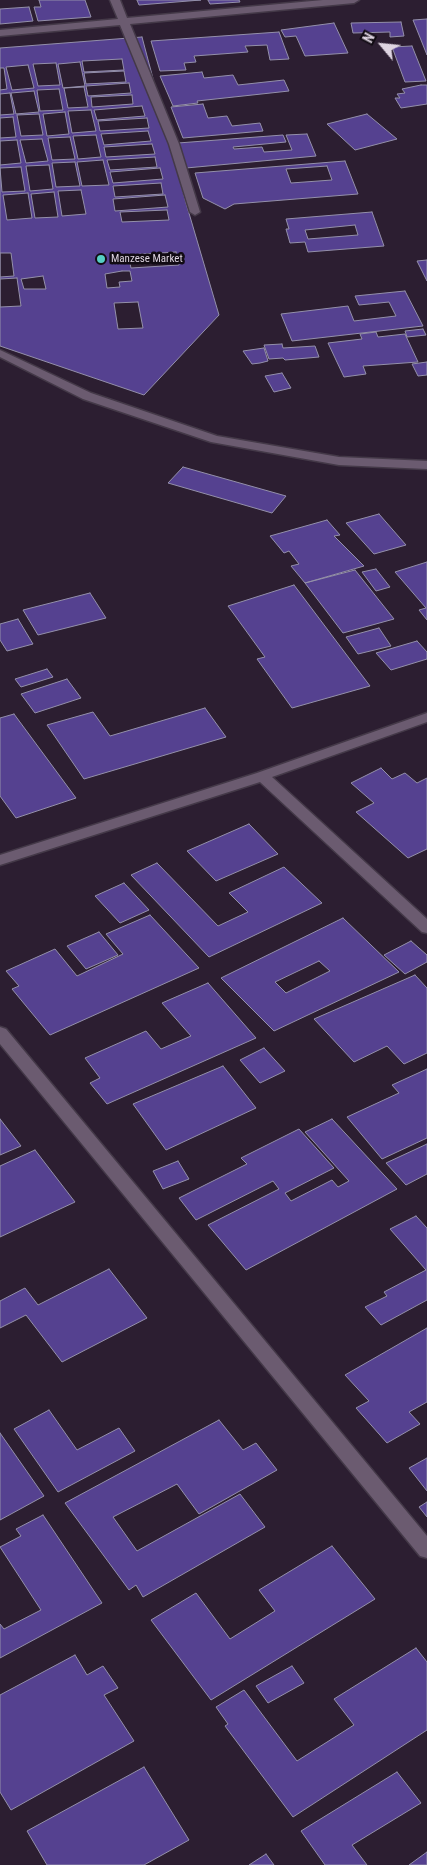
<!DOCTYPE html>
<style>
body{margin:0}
#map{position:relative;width:427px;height:1865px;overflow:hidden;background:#2c1e31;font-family:"Roboto Condensed",sans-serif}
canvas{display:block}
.north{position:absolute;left:357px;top:20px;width:50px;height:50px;-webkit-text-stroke:4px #110b13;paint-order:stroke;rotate:298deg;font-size:14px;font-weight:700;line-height:20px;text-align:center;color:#ded4e1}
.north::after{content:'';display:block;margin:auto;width:18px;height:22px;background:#ded4e1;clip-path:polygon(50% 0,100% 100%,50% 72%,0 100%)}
</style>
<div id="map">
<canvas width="427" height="1865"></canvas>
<div class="north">N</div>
</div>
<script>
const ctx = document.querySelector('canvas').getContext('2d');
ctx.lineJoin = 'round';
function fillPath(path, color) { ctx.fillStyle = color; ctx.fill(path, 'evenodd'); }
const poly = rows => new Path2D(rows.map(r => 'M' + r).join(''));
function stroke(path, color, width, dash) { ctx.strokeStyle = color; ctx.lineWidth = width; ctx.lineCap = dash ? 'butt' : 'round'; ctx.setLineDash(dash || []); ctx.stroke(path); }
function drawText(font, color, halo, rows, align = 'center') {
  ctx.font = font + ' "Roboto Condensed",sans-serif'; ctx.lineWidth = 5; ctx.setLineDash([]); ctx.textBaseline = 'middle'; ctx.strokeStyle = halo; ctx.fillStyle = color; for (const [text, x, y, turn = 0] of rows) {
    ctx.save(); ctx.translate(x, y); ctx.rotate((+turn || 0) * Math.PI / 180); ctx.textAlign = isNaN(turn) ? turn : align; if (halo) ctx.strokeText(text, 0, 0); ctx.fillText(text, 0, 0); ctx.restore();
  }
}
const building = poly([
 [39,0,85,0,91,17,38,21,34,7,41,7,39,0],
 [137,0,201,0,139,5,137,0],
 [208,0,239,0,240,2,210,4,208,0],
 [29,7,33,21,0,24,0,9,29,7],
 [427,19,427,55,413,20,427,19],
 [401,22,404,36,390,37,390,32,353,33,351,23,401,22],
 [334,23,348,53,305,56,296,36,285,37,281,30,334,23],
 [279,32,289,59,270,60,267,45,245,46,248,52,194,56,196,62,184,63,186,70,160,71,151,41,279,32],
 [142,37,186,203,219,315,144,395,0,346,0,48,142,37],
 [412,46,426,81,405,82,392,47,412,46],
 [122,59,124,70,84,72,82,61,122,59],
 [80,62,85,86,63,88,58,64,80,62],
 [56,63,60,85,38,86,33,64,56,63],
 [28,65,34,88,12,90,6,67,28,65],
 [0,68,4,68,7,89,0,90,0,68],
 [124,71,126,82,86,84,84,73,124,71],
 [202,72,204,78,233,75,238,85,284,80,289,91,197,101,198,103,173,106,160,76,202,72],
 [129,83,131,93,88,96,86,86,129,83],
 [421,85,427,85,427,104,401,108,395,98,400,98,397,94,405,93,402,89,421,85],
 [84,87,88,107,68,108,64,88,84,87],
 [59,89,63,110,40,111,37,90,59,89],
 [34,91,39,112,16,114,11,93,34,91],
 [10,93,14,114,0,115,0,94,10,93],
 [132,95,133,104,92,107,91,97,132,95],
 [203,104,208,118,227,116,232,126,260,123,263,131,183,138,171,107,203,104],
 [142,106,145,116,97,120,94,110,142,106],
 [91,110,96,131,72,133,68,111,91,110],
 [65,112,69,134,47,136,43,114,65,112],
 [39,114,43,135,21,136,17,115,39,114],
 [367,114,397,139,355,150,327,124,367,114],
 [13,117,16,137,0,138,0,118,13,117],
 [147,118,149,128,100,131,98,121,147,118],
 [148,131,151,141,104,145,101,134,148,131],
 [307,134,316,156,186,168,178,143,283,135,286,142,233,147,234,149,262,147,264,152,292,150,286,135,307,134],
 [96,135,101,157,78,159,73,136,96,135],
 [70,137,75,159,52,160,48,138,70,137],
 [42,139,48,161,26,163,20,140,42,139],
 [17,140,21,163,0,165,0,141,17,140],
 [152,144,155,154,106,157,104,147,152,144],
 [155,157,157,167,110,170,107,160,155,157],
 [103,160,109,185,82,186,77,162,103,160],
 [345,161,358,194,234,204,225,209,203,198,195,173,345,161],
 [327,166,332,180,291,183,286,169,327,166],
 [75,162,80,186,56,187,52,163,75,162],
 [49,165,53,189,30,191,26,166,49,165],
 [21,167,25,191,2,192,0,168,21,167],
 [160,168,163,179,113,183,110,172,160,168],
 [161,183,163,194,115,197,113,186,161,183],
 [81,190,86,214,62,216,58,191,81,190],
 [54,192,58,217,35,218,31,194,54,192],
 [28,193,32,218,7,220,3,195,28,193],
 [165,195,168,207,115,211,113,199,165,195],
 [167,210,169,220,122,222,120,212,167,210],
 [372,212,384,246,308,252,305,242,290,243,286,229,289,229,286,219,372,212],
 [355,225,358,235,308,239,305,230,355,225],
 [176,252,179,265,131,268,128,255,176,252],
 [0,253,11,253,14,276,0,277,0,253],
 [427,260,427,281,417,261,427,260],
 [122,271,130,271,132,281,119,282,120,287,107,288,105,274,122,271],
 [43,276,46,289,24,289,21,279,43,276],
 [17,278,21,306,0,307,0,279,17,278],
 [405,291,423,326,292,341,281,314,348,306,354,321,396,316,389,302,359,305,355,296,405,291],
 [138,302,143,328,118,329,114,303,138,302],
 [423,329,426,335,407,337,405,331,423,329],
 [376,332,378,337,405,334,418,362,363,366,366,374,344,377,328,343,362,339,360,334,376,332],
 [282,344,283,348,315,346,319,357,285,360,283,358,269,359,264,345,282,344],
 [264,348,268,361,260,363,252,364,243,351,264,348],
 [427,362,427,375,418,376,412,364,427,362],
 [282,373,291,388,274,392,265,376,282,373],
 [183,467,286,496,272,513,168,483,183,467],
 [379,514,406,545,374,554,346,523,379,514],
 [327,520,340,535,334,536,364,566,305,583,291,566,299,564,289,551,284,553,270,536,327,520],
 [427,562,427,620,419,610,426,608,395,572,427,562],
 [376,569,390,587,376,591,362,572,376,569],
 [355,570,394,619,343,633,305,583,355,570],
 [294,585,370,686,292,708,257,659,265,657,228,606,294,585],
 [90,593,106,618,38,635,23,610,90,593],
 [18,619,33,644,7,651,0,640,0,624,18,619],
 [379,628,391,646,358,654,346,637,379,628],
 [417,641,427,652,427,659,391,670,376,653,417,641],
 [47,669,53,677,21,687,15,679,47,669],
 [67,679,81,698,35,713,21,694,67,679],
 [205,708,226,737,84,779,47,725,93,712,110,736,205,708],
 [14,714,76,798,16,818,0,796,0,718,14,714],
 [381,768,392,779,405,773,417,783,427,778,427,849,408,858,356,812,374,803,351,783,381,768],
 [249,824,278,854,216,881,187,851,249,824],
 [157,863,218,926,248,912,229,893,284,867,322,903,209,957,131,875,157,863],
 [124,883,149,910,120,923,95,896,124,883],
 [150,915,199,968,50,1035,12,989,19,986,6,971,55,949,77,976,123,954,106,934,150,915],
 [343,918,399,972,274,1031,221,978,343,918],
 [319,961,330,971,286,993,275,982,319,961],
 [99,932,118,955,86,969,67,946,99,932],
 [411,941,427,955,427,962,405,974,384,955,411,941],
 [415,975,427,988,427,1053,404,1064,387,1046,354,1062,314,1019,415,975],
 [208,983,256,1038,107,1104,90,1083,100,1078,85,1058,146,1031,161,1049,191,1036,162,1003,208,983],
 [264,1048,285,1071,260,1083,240,1060,264,1048],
 [223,1066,256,1108,166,1150,133,1104,223,1066],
 [427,1069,427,1138,382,1159,347,1117,399,1093,392,1085,427,1069],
 [0,1119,21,1146,0,1155,0,1119],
 [332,1119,397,1189,246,1270,208,1225,279,1189,273,1181,196,1220,179,1198,247,1164,241,1158,299,1129,334,1168,285,1193,291,1201,332,1180,338,1187,349,1181,305,1132,332,1119],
 [427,1144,427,1174,406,1185,386,1163,427,1144],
 [35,1150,75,1202,0,1237,0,1166,35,1150],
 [178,1161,189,1179,163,1189,153,1171,178,1161],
 [416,1216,427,1228,427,1300,381,1325,365,1307,387,1296,384,1292,426,1270,390,1229,416,1216],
 [109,1269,147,1318,62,1362,26,1315,0,1328,0,1301,25,1288,38,1305,109,1269],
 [427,1328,427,1402,409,1412,420,1424,387,1443,356,1408,369,1401,345,1375,427,1328],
 [49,1410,77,1450,119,1428,135,1451,58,1492,14,1429,49,1410],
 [219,1420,243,1450,256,1443,277,1470,199,1514,177,1484,113,1517,137,1551,240,1494,265,1527,143,1597,136,1585,129,1590,65,1503,219,1420],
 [0,1433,44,1496,0,1520,0,1433],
 [427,1458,427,1491,409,1468,427,1458],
 [427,1502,427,1517,419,1507,427,1502],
 [43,1515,102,1603,0,1658,0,1624,4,1629,41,1610,0,1547,21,1536,16,1529,43,1515],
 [332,1546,375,1599,211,1700,151,1620,196,1593,230,1639,275,1611,259,1590,332,1546],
 [416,1648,427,1662,427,1730,293,1817,225,1726,228,1724,216,1707,244,1690,297,1761,354,1725,334,1699,416,1648],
 [75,1655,87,1675,103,1666,118,1688,104,1695,134,1741,11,1810,0,1792,0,1695,75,1655],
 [292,1666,304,1683,268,1703,256,1686,292,1666],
 [144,1767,189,1840,144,1865,47,1865,27,1831,144,1767],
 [397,1772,421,1803,352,1845,367,1865,325,1865,301,1831,397,1772],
 [427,1852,427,1865,409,1865,427,1852],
 [266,1854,274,1865,249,1865,266,1854]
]);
fillPath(building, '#554190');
stroke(building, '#9490aa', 1);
const minor = poly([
 [110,0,120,0,127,18,323,0,359,0,354,3,130,24,179,144,200,212,195,215,190,212,169,144,120,25,0,36,0,30,118,19,110,0],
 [0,350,91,393,217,436,339,457,427,461,427,469,339,465,211,442,83,399,0,357,0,350],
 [427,713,427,722,272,777,427,919,427,933,422,932,260,782,0,865,0,855,257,773,427,713],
 [0,1027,6,1029,427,1536,427,1558,420,1556,0,1044,0,1027]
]);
stroke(minor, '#443948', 3);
fillPath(minor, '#6b5b70');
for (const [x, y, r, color] of [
 [101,259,5,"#56cec4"]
]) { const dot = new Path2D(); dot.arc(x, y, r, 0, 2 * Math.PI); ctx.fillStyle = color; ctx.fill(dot); stroke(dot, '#110b13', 2); }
drawText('11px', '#ded4e1', '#110b13', [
 ["Manzese Market",111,259]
], 'left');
</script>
